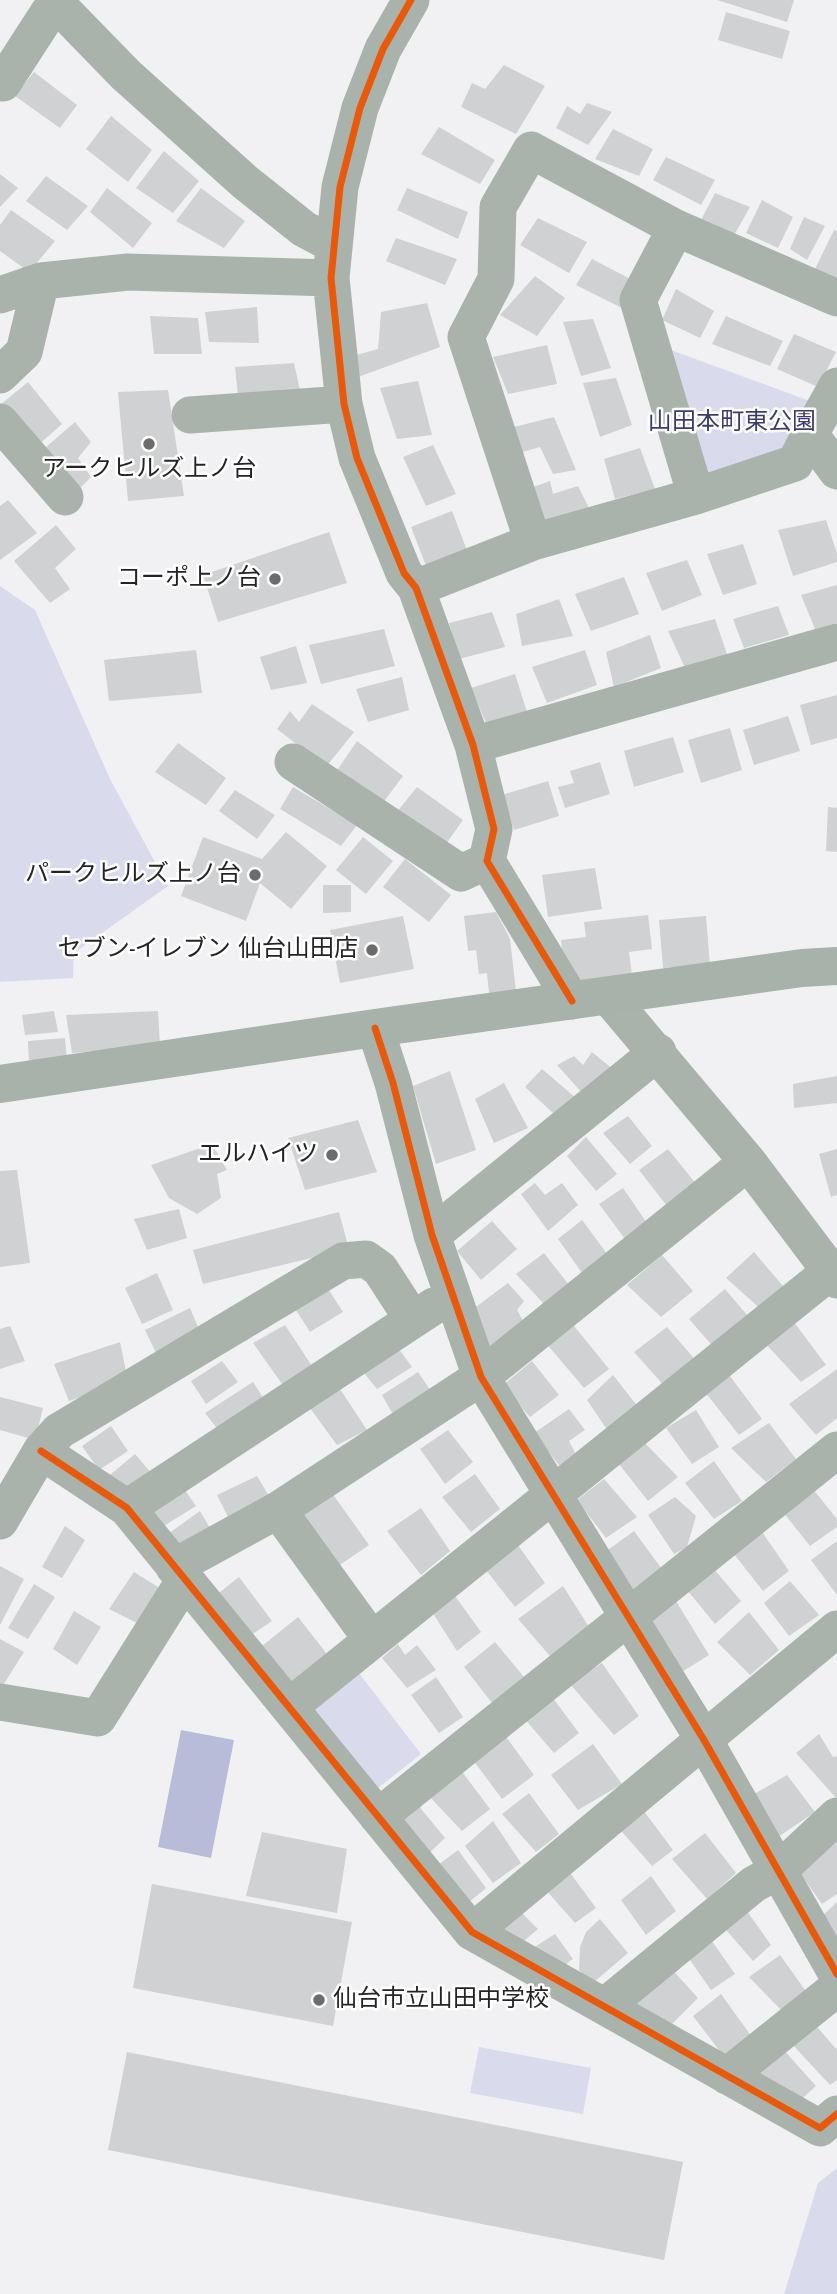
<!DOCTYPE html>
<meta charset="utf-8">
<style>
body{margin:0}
canvas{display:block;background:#f1f1f3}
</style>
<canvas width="837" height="2294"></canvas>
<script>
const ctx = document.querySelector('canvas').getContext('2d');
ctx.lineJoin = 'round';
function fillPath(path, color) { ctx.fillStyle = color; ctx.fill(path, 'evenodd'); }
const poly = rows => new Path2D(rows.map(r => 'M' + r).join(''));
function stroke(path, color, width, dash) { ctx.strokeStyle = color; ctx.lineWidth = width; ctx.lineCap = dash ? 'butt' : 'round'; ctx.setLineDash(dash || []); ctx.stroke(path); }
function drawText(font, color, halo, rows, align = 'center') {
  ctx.font = font + ' Jost,"Noto Sans JP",sans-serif'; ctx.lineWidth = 5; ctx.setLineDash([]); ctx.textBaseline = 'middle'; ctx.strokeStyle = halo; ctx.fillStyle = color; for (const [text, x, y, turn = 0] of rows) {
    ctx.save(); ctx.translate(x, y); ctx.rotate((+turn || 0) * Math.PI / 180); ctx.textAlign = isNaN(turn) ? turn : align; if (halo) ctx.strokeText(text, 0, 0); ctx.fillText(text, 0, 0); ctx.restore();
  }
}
fillPath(poly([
 [660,346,810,401,783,460,701,483],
 [0,586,35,610,110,779,168,886,74,953,73,978,0,982],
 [355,1668,421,1754,368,1796,301,1709],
 [479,2047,591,2068,583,2114,470,2093],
 [837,2168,837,2294,784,2294,818,2183]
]), '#d9dbec');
fillPath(poly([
 [181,1730,234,1740,211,1858,158,1847]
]), '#b9bcd8');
fillPath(poly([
 [717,0,794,0,787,22],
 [726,12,790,31,782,59,718,40],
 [504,65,545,86,516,134,461,107,472,83,485,89],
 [34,72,77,105,60,128,15,96],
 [587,103,612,112,588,145,556,128,567,106,580,114],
 [111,116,152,150,128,182,86,149],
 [439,127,495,160,480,184,421,154],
 [613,129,653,149,639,176,595,159],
 [164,151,199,181,173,213,136,188],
 [666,157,715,180,701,205,653,180],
 [0,174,18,188,0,207],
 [46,176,88,206,67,230,26,201],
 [107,188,152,223,133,248,90,212],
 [201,188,245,221,224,248,176,221],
 [407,188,468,212,458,239,397,210],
 [715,193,750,207,733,237,701,220],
 [762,200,793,217,778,248,746,233],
 [11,210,55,241,29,272,0,251,0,225],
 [804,217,825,226,807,260,790,249],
 [538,218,587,242,569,273,520,245],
 [834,230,837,231,837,281,815,269],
 [396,238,457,259,445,285,386,261],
 [592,259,638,283,622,308,576,285],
 [535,276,565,298,537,336,500,315],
 [676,289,714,311,700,338,662,320],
 [427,303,440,347,358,377,353,356,378,349,381,312],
 [257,307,259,343,209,342,205,312],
 [150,316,198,318,202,354,154,354],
 [726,316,783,341,770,366,712,344],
 [593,319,611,368,581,376,563,322],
 [794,334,836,352,818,387,777,369],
 [547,345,557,384,508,394,493,357],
 [294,363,301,395,238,396,235,367],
 [616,378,632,425,600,437,583,383],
 [418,381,432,435,397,439,380,388],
 [28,382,62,424,35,448,0,405],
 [168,390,184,496,128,501,118,392],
 [554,417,576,470,553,474,540,447,519,453,510,428],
 [75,422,91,442,78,458,91,477,73,495,38,454],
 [433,445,456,494,426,506,403,457],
 [640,448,655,489,615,499,604,459],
 [550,481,553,494,578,486,593,516,538,523,528,489],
 [8,500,37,533,0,560,0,506],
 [452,511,468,553,428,571,411,527],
 [826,520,837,553,837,562,793,576,778,530],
 [56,525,76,549,55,568,70,589,50,603,14,561],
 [329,532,347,583,218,622,203,575],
 [743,544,757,584,723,595,707,554],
 [687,560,702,595,662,611,646,573],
 [624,577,639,614,591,631,575,594],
 [837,585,837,623,815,629,801,595],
 [559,599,573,636,522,646,516,614],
 [778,606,789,635,744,648,733,619],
 [492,612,505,647,459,659,449,623],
 [715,619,728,657,686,670,668,631],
 [384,629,395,666,321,684,309,645],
 [650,635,661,668,614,687,606,652],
 [296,646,307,683,271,690,260,657],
 [196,650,202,693,109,701,104,660],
 [585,650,597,685,547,703,532,667],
 [515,674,527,712,487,725,471,688],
 [402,677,409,710,368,722,356,689],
 [837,695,837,738,811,745,800,705],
 [312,704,354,732,326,767,277,729,290,711,299,722],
 [788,716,800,751,754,765,743,730],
 [730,728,742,770,701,783,688,740],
 [673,737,684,772,634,787,624,751],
 [357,741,403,776,382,804,334,775],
 [178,743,226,778,206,805,155,772],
 [600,762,610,794,565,808,558,787,574,783,570,771],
 [548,781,559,816,514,830,502,795],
 [293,787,357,825,341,846,280,809],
 [417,787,463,820,443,848,396,813],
 [235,790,275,815,257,839,219,811],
 [828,807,837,808,837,852,826,851],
 [286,832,327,866,291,909,260,883,246,921,181,896,203,837,262,859],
 [363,837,393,861,366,894,336,870],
 [405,859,451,895,429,922,383,887],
 [595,868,602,909,548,917,542,875],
 [323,885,351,885,351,912,323,913],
 [496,912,510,939,516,991,489,993,487,973,479,974,476,950,468,951,464,916],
 [648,915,652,949,629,952,633,982,585,987,562,949,561,940,586,937,584,922],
 [403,916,414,969,340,983,330,930],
 [706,916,710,965,663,968,659,920],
 [54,1011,58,1032,25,1035,22,1015],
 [158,1011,160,1045,72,1053,66,1015],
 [65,1038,67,1059,29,1063,28,1041],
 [592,1052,615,1071,583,1094,557,1065,574,1056,583,1065],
 [542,1069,576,1098,553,1113,525,1087],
 [450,1071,476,1150,436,1164,413,1086],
 [837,1076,837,1103,794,1108,793,1084],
 [504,1083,528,1128,494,1143,475,1099],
 [628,1116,652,1146,630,1164,603,1133],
 [358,1120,377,1172,305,1190,288,1138],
 [586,1137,617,1174,596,1191,567,1156],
 [212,1144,227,1170,217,1174,221,1198,197,1214,169,1198,151,1165],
 [668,1149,697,1185,667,1206,639,1170],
 [837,1149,837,1195,831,1197,819,1154],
 [17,1170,30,1263,0,1267,0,1171],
 [535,1183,545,1195,562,1183,578,1205,548,1231,521,1194],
 [623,1188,649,1226,628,1243,599,1204],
 [179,1209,187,1238,147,1250,134,1219],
 [339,1212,349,1249,203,1284,193,1250],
 [582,1220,608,1255,582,1273,558,1239],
 [492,1221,517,1249,481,1280,457,1251],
 [754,1252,789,1293,764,1312,726,1278],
 [544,1253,569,1285,544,1304,516,1274],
 [662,1255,693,1291,661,1317,627,1285],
 [157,1273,173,1310,142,1324,125,1288],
 [508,1283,524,1301,517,1310,525,1324,485,1356,474,1335,483,1326,469,1312],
 [325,1284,343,1312,310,1332,292,1304],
 [725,1289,753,1322,716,1350,689,1319],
 [190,1308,202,1336,159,1359,145,1330],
 [570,1321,609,1369,584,1388,545,1342],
 [794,1322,826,1365,801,1382,764,1342],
 [285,1325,314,1369,282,1384,253,1343],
 [10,1326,25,1361,0,1369,0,1329],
 [667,1327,698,1363,667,1389,634,1352],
 [393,1341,412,1367,377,1389,359,1367],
 [120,1342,128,1381,69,1401,54,1364],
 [222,1361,238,1382,206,1404,191,1381],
 [532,1361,559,1395,530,1417,503,1385],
 [837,1369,837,1418,816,1435,789,1404],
 [418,1372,435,1397,396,1420,382,1395],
 [727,1372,762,1419,739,1435,705,1392],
 [613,1375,639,1408,610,1434,587,1400],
 [253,1382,264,1399,219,1431,205,1413],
 [336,1383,367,1430,337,1445,307,1404],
 [0,1397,43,1408,35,1440,0,1430],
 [569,1409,585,1430,569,1441,579,1460,562,1469,534,1433],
 [696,1410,719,1447,692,1464,666,1428],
 [769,1423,796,1459,766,1482,731,1448],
 [111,1426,128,1451,99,1470,82,1446],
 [448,1430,473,1462,445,1484,420,1449],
 [644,1442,678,1477,648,1501,619,1464],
 [135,1454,153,1475,127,1495,105,1479],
 [714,1461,742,1501,714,1519,685,1483],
 [475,1474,500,1509,471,1532,442,1497],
 [257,1476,270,1498,228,1517,217,1495],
 [604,1479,637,1517,606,1538,577,1500],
 [180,1483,196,1506,159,1529,145,1508],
 [808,1483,837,1519,837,1527,810,1546,779,1507],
 [332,1493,369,1545,334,1569,298,1516],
 [675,1497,696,1516,687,1547,674,1554,648,1515],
 [421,1508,450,1551,421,1575,387,1531],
 [200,1511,216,1538,182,1558,165,1536],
 [65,1526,85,1540,62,1578,42,1567],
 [758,1526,789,1571,763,1591,730,1549],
 [634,1531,664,1572,632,1591,605,1552],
 [515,1541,545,1583,515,1607,482,1565],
 [837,1541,837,1595,811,1560],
 [708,1562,741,1601,715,1624,683,1585],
 [0,1566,24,1579,0,1625],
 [134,1572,163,1590,141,1625,109,1609],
 [239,1577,272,1621,247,1638,215,1596],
 [790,1581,819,1615,789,1636,764,1603],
 [34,1584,55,1597,28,1639,8,1628],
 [563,1586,589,1627,550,1656,518,1619],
 [455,1596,481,1632,457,1651,432,1612],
 [676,1601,709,1655,677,1675,646,1618],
 [74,1611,101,1627,77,1665,53,1649],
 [749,1612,779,1650,750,1675,717,1642],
 [298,1617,327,1654,286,1688,257,1650],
 [0,1639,24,1652,0,1690],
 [495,1642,524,1677,492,1703,464,1667],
 [398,1644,405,1655,417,1645,436,1670,407,1688,382,1658],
 [602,1663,639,1716,614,1735,570,1684],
 [436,1677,463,1717,439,1733,411,1695],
 [549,1693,579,1733,554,1753,523,1717],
 [501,1730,534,1775,502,1799,470,1756],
 [819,1734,833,1757,837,1756,837,1799,796,1753],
 [593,1744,622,1784,578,1810,551,1775],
 [460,1769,490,1809,462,1831,427,1794],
 [787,1775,815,1812,775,1839,749,1797],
 [529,1793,559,1834,536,1852,502,1814],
 [418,1805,445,1838,422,1860,393,1821],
 [640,1806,673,1850,652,1866,616,1825],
 [493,1821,521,1863,493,1883,465,1846],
 [262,1832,347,1849,337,1913,246,1896],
 [705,1833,736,1873,707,1899,672,1859],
 [837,1841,837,1894,822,1904,799,1872],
 [458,1850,486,1888,461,1909,430,1871],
 [568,1870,596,1908,575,1923,545,1889],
 [651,1876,676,1911,646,1935,621,1900],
 [152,1884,352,1922,333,2026,133,1988],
 [837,1902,837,1945,820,1918],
 [742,1904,771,1945,753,1961,721,1924],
 [518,1909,538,1929,518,1946,493,1930],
 [600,1919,628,1953,593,1983,579,1970,580,1947,586,1932],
 [555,1934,573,1959,558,1970,530,1950],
 [707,1934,735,1974,711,1990,685,1953],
 [780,1955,808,1994,783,2012,749,1977],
 [668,1965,698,1998,667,2029,629,2009],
 [721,1994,752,2037,725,2058,693,2016],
 [813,2022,837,2050,837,2080,830,2085,789,2041],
 [782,2048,816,2086,794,2106,754,2076],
 [127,2052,683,2162,664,2260,108,2150]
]), '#d0d1d2');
stroke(poly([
 [53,0,126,75,245,182,304,229,334,245],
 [411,0,383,49,360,108,340,187,331,278,344,404,357,458,404,573,416,588,473,745,494,829,487,861,572,1001],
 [3,83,54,4],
 [676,228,638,300,696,496],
 [0,295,41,281,128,272,331,278],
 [0,375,24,352,41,281],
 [837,386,810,434,837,471],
 [190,415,344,404],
 [0,422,65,497],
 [533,542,466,337,496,279,498,207,531,150,676,228,837,298],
 [416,588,533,542,696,496,795,463,810,434],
 [473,745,837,642],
 [293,762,461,873,487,861],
 [608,996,748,1162,837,1280],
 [375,1028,393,1083,432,1235,481,1377,704,1740,837,1974],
 [432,1235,658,1052],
 [41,1451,127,1508,472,1932,820,2128,837,2114],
 [127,1508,434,1306],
 [278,1510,372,1640],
 [0,1521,41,1451,59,1431,343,1261,366,1259,380,1269,413,1320],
 [174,1567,278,1510,481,1377,748,1162],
 [0,1702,98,1718,184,1581],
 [289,1707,831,1271],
 [378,1817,837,1450],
 [472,1932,837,1629],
 [605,2006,754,1884,778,1871,837,1816],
 [727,2076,837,1988]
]), '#a9b3ac', 37);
stroke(poly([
 [0,1084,375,1028,802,968,837,966]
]), '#a7b2ab', 38);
stroke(poly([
 [411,0,383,49,360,108,340,187,331,278,344,404,357,458,404,573,416,588,473,745,494,829,487,861,572,1001],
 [375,1028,393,1083,432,1235,481,1377,704,1740,837,1974],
 [41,1451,127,1508,472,1932,820,2128,837,2114]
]), '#e8590c', 7);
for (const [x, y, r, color] of [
 [149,444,7,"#6c6c6d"],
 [275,579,7,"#6c6c6d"],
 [255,875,7,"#6c6c6d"],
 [372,950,7,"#6c6c6d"],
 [332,1155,7,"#6c6c6d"],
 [319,2000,7,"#6c6c6d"]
]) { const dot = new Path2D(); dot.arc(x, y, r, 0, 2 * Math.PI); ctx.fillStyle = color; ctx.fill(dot); stroke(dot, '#fff', 2.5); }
drawText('24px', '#3b3c70', '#fff', [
 ["山田本町東公園",732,423]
]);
drawText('24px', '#242425', '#fff', [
 ["アークヒルズ上ノ台",149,470,"center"],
 ["コーポ上ノ台",261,579],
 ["パークヒルズ上ノ台",241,875],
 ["セブン-イレブン 仙台山田店",358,950],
 ["エルハイツ",318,1155],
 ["仙台市立山田中学校",333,2000,"left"]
], 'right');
</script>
